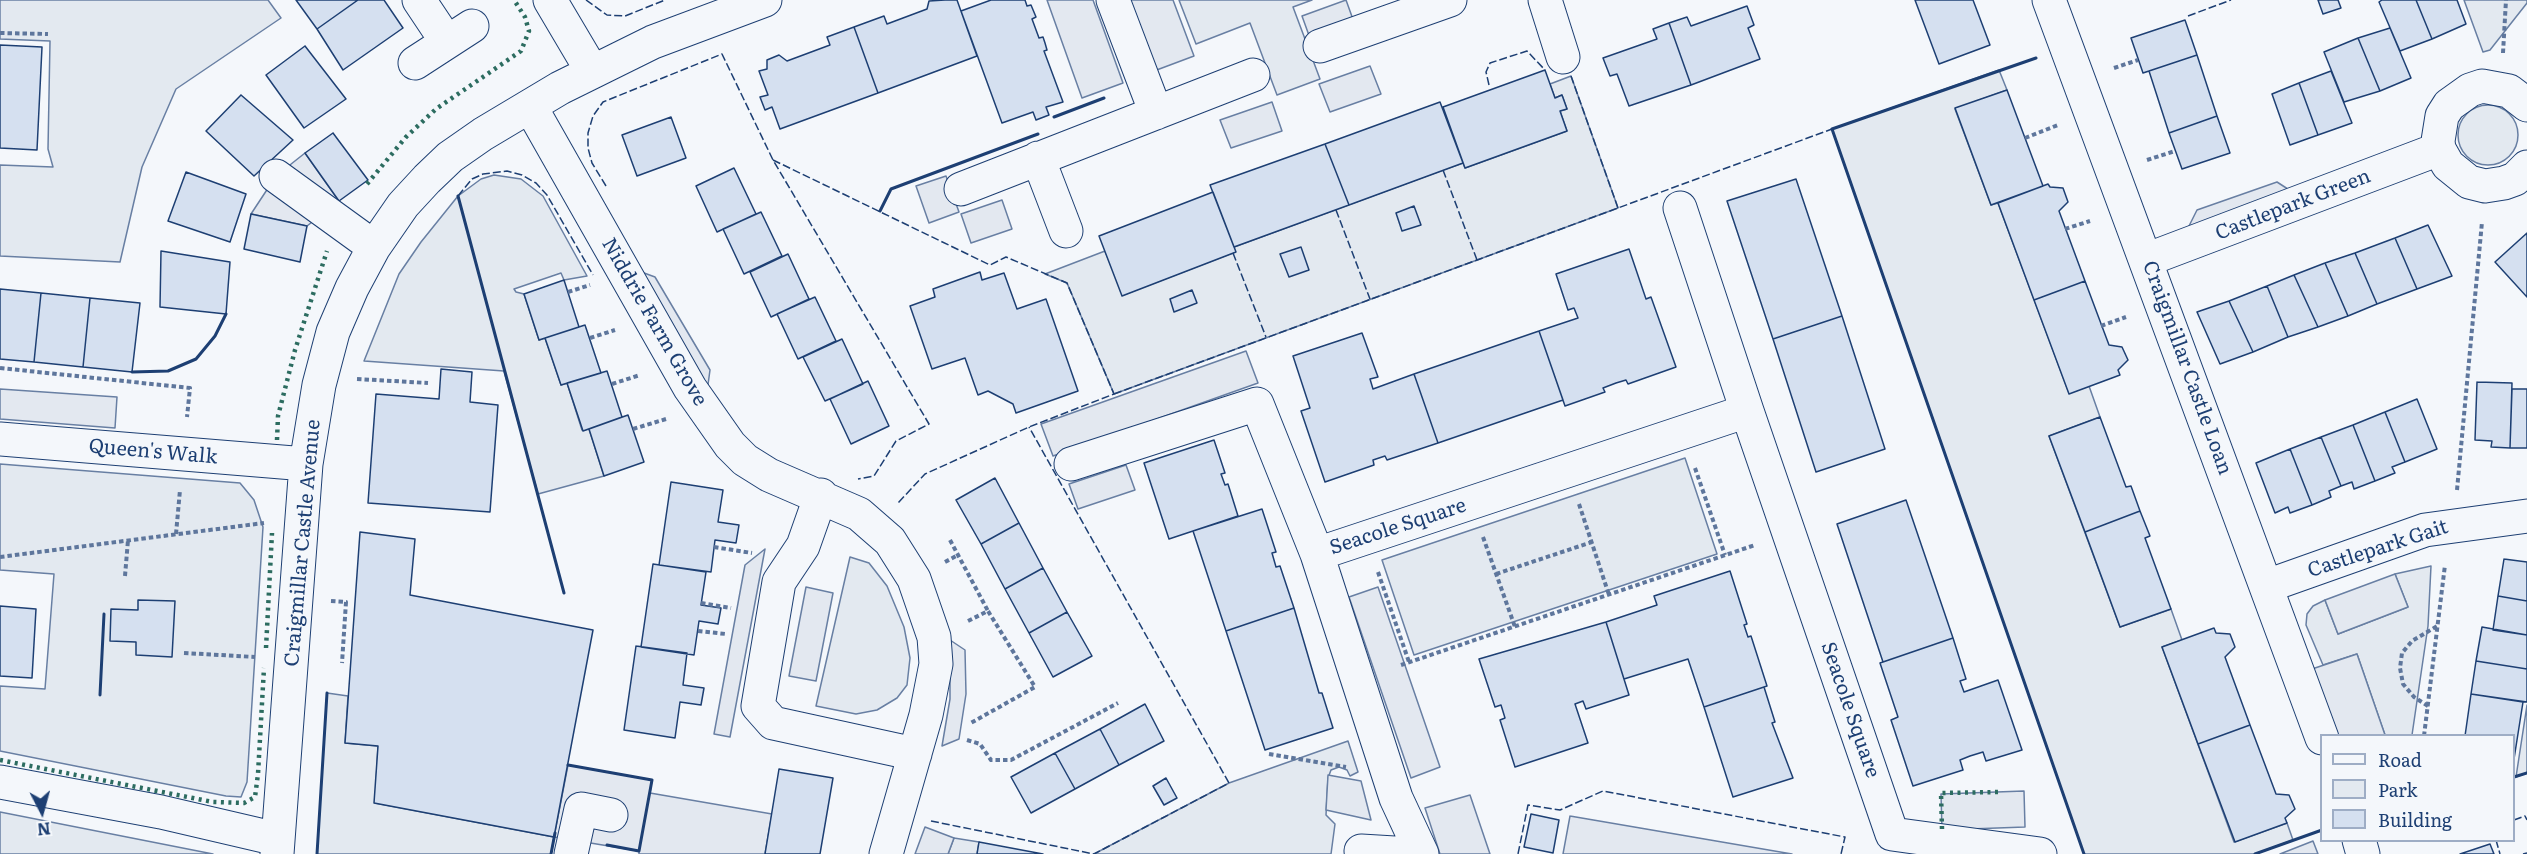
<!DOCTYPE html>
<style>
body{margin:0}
#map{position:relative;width:2527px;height:854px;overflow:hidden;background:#f4f7fb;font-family:Literata,serif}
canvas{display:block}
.legend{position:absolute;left:2320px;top:734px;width:195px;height:108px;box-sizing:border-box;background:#f4f7fb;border:2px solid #9eadc5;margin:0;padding:8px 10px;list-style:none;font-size:18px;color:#1d3f73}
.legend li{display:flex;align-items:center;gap:12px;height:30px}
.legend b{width:30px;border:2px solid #9eadc5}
.north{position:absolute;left:12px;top:782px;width:60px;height:60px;-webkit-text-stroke:4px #f4f7fb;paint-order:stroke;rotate:174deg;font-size:16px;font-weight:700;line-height:24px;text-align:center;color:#1d3f73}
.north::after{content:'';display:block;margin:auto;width:21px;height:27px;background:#1d3f73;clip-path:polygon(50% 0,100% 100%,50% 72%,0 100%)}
</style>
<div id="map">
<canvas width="2527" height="854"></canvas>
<ul class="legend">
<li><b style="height:8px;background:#f4f7fb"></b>Road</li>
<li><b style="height:16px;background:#e3e9f0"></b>Park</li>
<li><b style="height:16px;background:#d5e0f0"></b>Building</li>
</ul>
<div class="north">N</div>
</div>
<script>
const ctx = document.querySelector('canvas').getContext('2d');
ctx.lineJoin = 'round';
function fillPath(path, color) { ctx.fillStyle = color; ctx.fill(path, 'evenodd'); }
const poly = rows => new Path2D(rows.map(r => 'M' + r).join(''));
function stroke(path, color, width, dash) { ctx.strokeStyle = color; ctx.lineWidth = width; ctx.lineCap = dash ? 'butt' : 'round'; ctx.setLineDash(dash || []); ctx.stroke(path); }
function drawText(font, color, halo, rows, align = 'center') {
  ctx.font = font + ' Literata,serif'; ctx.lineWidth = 4.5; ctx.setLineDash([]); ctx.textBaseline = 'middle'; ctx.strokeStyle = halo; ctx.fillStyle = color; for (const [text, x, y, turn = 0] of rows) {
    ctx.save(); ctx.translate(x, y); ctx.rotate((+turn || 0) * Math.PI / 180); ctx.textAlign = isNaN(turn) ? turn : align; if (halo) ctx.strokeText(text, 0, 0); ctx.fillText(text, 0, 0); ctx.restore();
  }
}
const green = poly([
 [0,0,268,0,281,18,176,89,142,167,120,262,0,256,0,165,53,167,48,149,50,41,0,39,0,0],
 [1179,0,1312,0,1293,7,1320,79,1277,95,1250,23,1196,44,1179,0],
 [2464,0,2527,0,2527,3,2490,50,2483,52,2464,0],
 [1999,70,2007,90,1955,109,1991,205,1998,203,2069,393,2089,386,2100,417,2049,436,2120,627,2171,609,2182,640,2162,647,2234,842,2287,823,2293,840,2255,854,2084,854,1832,129,1999,70],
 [1571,76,1618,208,1114,394,1067,283,1045,274,1105,251,1123,295,1235,252,1234,247,1443,170,1463,163,1465,168,1567,131,1560,111,1567,109,1562,95,1555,98,1550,84,1571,76],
 '2458 135a30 30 0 1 1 60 0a30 30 0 1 1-60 0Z',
 [494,175,521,179,543,196,587,276,564,280,561,273,514,289,516,292,524,294,539,340,545,338,561,385,567,383,582,430,589,429,604,476,538,494,504,371,364,361,399,274,421,242,458,196,481,179,494,175],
 [1685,458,1717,554,1414,655,1382,560,1685,458],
 [0,464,240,483,254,500,263,527,247,782,241,797,226,796,0,751,0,686,45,689,54,574,0,570,0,464],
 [850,557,869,563,887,586,904,627,910,658,907,685,897,698,877,710,856,714,816,706,850,557],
 [2431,566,2428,626,2412,735,2385,735,2357,654,2323,665,2306,625,2307,614,2313,606,2325,600,2338,634,2408,607,2395,574,2431,566],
 [327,693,348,696,345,743,378,746,375,803,554,837,551,854,317,854,327,693],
 [2527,705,2527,773,2516,777,2527,705],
 [1348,741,1358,772,1350,776,1347,770,1339,767,1331,770,1328,778,1326,815,1335,824,1331,854,1094,854,1229,783,1348,741],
 [0,812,213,854,0,854,0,812],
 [954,838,979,842,977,854,948,854,954,838]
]);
fillPath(green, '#e3e9f0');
stroke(green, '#687fa3', 1.5);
const parking = poly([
 [1047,0,1093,0,1123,83,1082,98,1047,0],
 [1128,0,1173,0,1194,56,1154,71,1128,0],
 [1346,0,1355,25,1311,41,1302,16,1346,0],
 [1370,66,1381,94,1330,112,1319,84,1370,66],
 [1272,102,1282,131,1231,148,1220,120,1272,102],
 [305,153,339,201,307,226,251,214,276,176,305,153],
 [946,176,959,212,929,223,916,186,946,176],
 [2277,182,2294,193,2188,228,2197,210,2277,182],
 [1002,200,1012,229,971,243,961,214,1002,200],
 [636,270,655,277,710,370,707,392,636,270],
 [1246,351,1258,383,1053,456,1041,424,1246,351],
 [0,389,117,397,115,428,0,419,0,389],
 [1126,465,1135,490,1078,509,1069,484,1126,465],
 [765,549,730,737,714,734,745,565,765,549],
 [2395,574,2408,607,2338,634,2325,600,2395,574],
 [806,587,833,593,816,681,789,676,806,587],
 [1378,587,1440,767,1411,778,1349,597,1378,587],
 [950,640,965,650,966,694,959,739,942,746,950,699,950,640],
 [2357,654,2385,735,2335,735,2312,669,2357,654],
 [568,765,652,780,650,793,772,814,765,854,639,854,639,851,554,837,568,765],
 [1328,775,1361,781,1371,820,1326,810,1328,775],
 [2024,791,2025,827,1942,830,1941,794,2024,791],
 [1470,795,1490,854,1440,854,1425,808,1470,795],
 [1570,816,1792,854,1563,854,1570,816],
 [925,827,954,838,948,854,915,854,925,827],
 [2313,841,2318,854,2280,854,2313,841]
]);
fillPath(parking, '#e3e8f0');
stroke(parking, '#687fa3', 1.5);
const building = poly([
 [296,0,358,0,317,29,296,0],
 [358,0,384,0,403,28,343,70,317,29,358,0],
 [945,0,957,0,977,56,878,93,854,27,884,16,887,24,927,9,929,1,945,0],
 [991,0,1025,0,1027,6,1031,5,1036,17,1032,19,1039,38,1043,37,1045,43,1047,50,1044,51,1063,102,1046,107,1049,115,1036,120,1033,112,1002,123,961,11,991,0],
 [1915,0,1973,0,1990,45,1939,64,1915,0],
 [2318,0,2338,0,2341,8,2323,14,2318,0],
 [2382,0,2416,0,2432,39,2400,51,2379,2,2382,0],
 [2416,0,2457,0,2466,24,2432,39,2416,0],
 [1747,6,1754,25,1748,28,1760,59,1691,85,1669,23,1687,17,1691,26,1747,6],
 [2185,20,2197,55,2143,73,2131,38,2185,20],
 [1669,23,1691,85,1629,106,1617,74,1610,76,1603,58,1657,39,1653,29,1669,23],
 [854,27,878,93,780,129,772,107,765,110,760,97,768,95,759,71,767,69,767,60,779,55,787,61,830,45,827,37,854,27],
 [2390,28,2411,78,2380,91,2358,38,2390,28],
 [2358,38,2380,91,2344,102,2324,52,2358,38],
 [0,45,42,47,37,150,0,148,0,45],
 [305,46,346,99,304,128,266,75,305,46],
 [2197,55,2217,116,2169,133,2149,71,2197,55],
 [1545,70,1555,98,1562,95,1567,109,1560,111,1567,131,1465,168,1443,107,1545,70],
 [2331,71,2352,123,2318,135,2299,83,2331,71],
 [2299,83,2318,135,2290,145,2272,94,2299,83],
 [2007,90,2043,186,1991,205,1955,108,2007,90],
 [241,95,293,140,254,176,206,131,241,95],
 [1440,102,1463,163,1349,205,1325,144,1440,102],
 [2217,116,2230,153,2182,169,2169,133,2217,116],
 [671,117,686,158,637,176,622,135,671,117],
 [333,133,368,180,339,201,305,153,333,133],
 [1325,144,1349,205,1234,247,1210,185,1325,144],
 [734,168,756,214,717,232,696,186,734,168],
 [186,172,246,194,230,242,168,221,186,172],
 [1796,179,1842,316,1773,339,1727,201,1796,179],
 [2048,184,2050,187,2063,188,2068,202,2059,211,2085,281,2034,300,1998,203,2048,184],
 [1213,192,1236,252,1122,296,1099,236,1213,192],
 [1414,206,1421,225,1402,231,1396,213,1414,206],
 [761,212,782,256,744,274,723,229,761,212],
 [251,214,307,226,300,262,244,249,251,214],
 [2428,225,2452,276,2417,289,2395,238,2428,225],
 [2527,233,2527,297,2495,262,2527,233],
 [2395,238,2417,289,2377,304,2355,253,2395,238],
 [1301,247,1309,270,1289,277,1280,254,1301,247],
 [1629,249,1646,299,1651,297,1676,367,1628,384,1626,380,1616,383,1603,388,1605,392,1565,406,1539,331,1578,318,1574,308,1568,310,1556,274,1629,249],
 [161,251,230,262,226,314,160,307,161,251],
 [2355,253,2377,304,2348,316,2325,263,2355,253],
 [788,254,809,299,771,317,750,272,788,254],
 [2325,263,2348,316,2318,327,2294,275,2325,263],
 [980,272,982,280,1004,273,1017,309,1046,299,1078,391,1016,413,1013,404,988,391,978,395,965,358,932,369,910,306,935,297,933,289,980,272],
 [2294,275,2318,327,2288,337,2267,286,2294,275],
 [564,280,579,327,539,340,524,294,564,280],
 [2085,281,2109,345,2122,347,2128,360,2118,370,2120,375,2069,394,2034,300,2085,281],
 [2267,286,2288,337,2253,352,2229,301,2267,286],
 [0,289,41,293,34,362,0,359,0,289],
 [1192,290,1197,303,1174,312,1170,299,1192,290],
 [41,293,90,298,83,367,34,362,41,293],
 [815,297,836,341,798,359,777,314,815,297],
 [90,298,140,303,132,372,83,367,90,298],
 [2229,301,2253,352,2220,364,2197,312,2229,301],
 [1842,316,1885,449,1816,472,1773,339,1842,316],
 [585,325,601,373,561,385,545,338,585,325],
 [1539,331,1563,400,1438,443,1414,374,1539,331],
 [1362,333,1378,377,1370,379,1373,389,1414,374,1438,443,1387,460,1385,456,1373,460,1374,465,1325,482,1301,411,1310,408,1293,356,1362,333],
 [842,339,863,384,825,401,803,357,842,339],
 [441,369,472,372,470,402,498,405,490,512,368,503,376,394,439,399,441,369],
 [607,371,622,417,583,431,567,383,607,371],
 [868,381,889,426,851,444,830,399,868,381],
 [2477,382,2512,383,2510,448,2491,447,2492,441,2475,440,2477,382],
 [2512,389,2527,389,2527,448,2510,448,2512,389],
 [2417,399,2437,449,2405,462,2385,412,2417,399],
 [2385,412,2405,462,2392,467,2395,473,2375,481,2353,425,2385,412],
 [628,415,644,462,604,476,589,429,628,415],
 [2100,417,2126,487,2131,486,2140,511,2085,532,2049,436,2100,417],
 [2353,425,2375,481,2354,489,2352,482,2341,486,2321,437,2353,425],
 [2321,437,2341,486,2329,491,2331,497,2312,505,2290,449,2321,437],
 [1214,440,1225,473,1221,474,1225,485,1228,484,1238,516,1169,539,1144,463,1214,440],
 [2290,449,2312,505,2290,513,2288,507,2275,513,2256,463,2290,449],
 [995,478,1019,523,981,544,956,500,995,478],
 [671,482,723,490,718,522,739,525,736,543,715,540,711,572,659,565,671,482],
 [1906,500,1953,638,1883,662,1837,524,1906,500],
 [1262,509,1276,552,1272,553,1276,567,1280,566,1294,608,1226,631,1193,531,1262,509],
 [2140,511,2150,536,2145,538,2171,609,2120,627,2085,532,2140,511],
 [1019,523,1043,568,1005,589,981,544,1019,523],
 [360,532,415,539,410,595,593,630,554,837,374,803,378,746,345,743,360,532],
 [2504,559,2527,562,2527,601,2498,596,2504,559],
 [653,564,706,572,701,605,721,608,718,624,699,621,694,655,641,647,653,564],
 [1043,568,1067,612,1029,633,1005,589,1043,568],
 [1730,571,1747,624,1744,625,1748,637,1751,636,1767,686,1704,707,1688,659,1624,679,1606,622,1657,605,1654,596,1730,571],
 [2498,596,2527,601,2527,635,2493,630,2498,596],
 [138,600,175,601,172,657,136,655,136,642,110,641,111,609,138,610,138,600],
 [0,606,36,609,32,678,0,676,0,606],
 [1294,608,1319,693,1322,693,1333,728,1265,750,1226,631,1294,608],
 [1067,612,1092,656,1053,677,1029,633,1067,612],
 [1606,622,1629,695,1586,709,1583,701,1575,704,1588,743,1515,767,1500,720,1505,718,1501,705,1495,707,1479,659,1606,622],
 [2482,627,2527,635,2527,669,2476,661,2482,627],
 [2214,628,2216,633,2230,634,2235,647,2225,657,2250,725,2198,744,2162,647,2214,628],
 [1953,638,1966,679,1960,681,1964,692,1998,680,2022,750,1986,761,1983,752,1970,756,1960,760,1963,770,1913,786,1891,720,1898,717,1880,663,1953,638],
 [636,646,687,653,683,685,704,688,701,705,680,702,675,738,624,730,636,646],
 [2476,661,2527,669,2527,702,2471,694,2476,661],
 [1764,687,1775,722,1772,723,1793,778,1733,797,1704,707,1764,687],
 [2471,694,2523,702,2514,759,2514,736,2465,736,2471,694],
 [1145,704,1164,741,1119,765,1100,729,1145,704],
 [2250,725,2276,794,2289,795,2295,809,2285,818,2287,823,2235,842,2198,744,2250,725],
 [1100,729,1119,765,1075,789,1055,753,1100,729],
 [1055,753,1075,789,1031,813,1011,777,1055,753],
 [779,769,833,778,820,854,765,854,779,769],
 [1166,778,1177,798,1164,805,1153,786,1166,778],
 [1531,814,1559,820,1553,853,1524,847,1531,814],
 [979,842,1043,854,977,854,979,842],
 [2490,844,2494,854,2460,854,2490,844]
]);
fillPath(building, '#d5e0f0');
stroke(building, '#1d3f73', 1.5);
const minor = poly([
 [419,0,447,42],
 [550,0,592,71],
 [1113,0,1156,113],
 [1545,0,1563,57],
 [2049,0,2322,738],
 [1320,46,1450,0],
 [415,63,472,26],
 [2527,105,2509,91,2482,86,2470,90,2449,105,2442,116,2438,141,2439,149,2448,165,2469,182,2485,186,2504,183,2515,179,2527,167],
 [530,106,690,388,730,445,745,460,769,475,859,514,890,541,914,579,934,637,936,664,926,715,886,854],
 [1038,158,1066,231],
 [276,176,374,247],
 [961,189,1253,75],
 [1680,208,1747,411,1892,834,2040,854],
 [2146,260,2439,149],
 [0,439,306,464],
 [1071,464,1257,404,1317,554,1396,798,1422,854],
 [821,495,803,546,779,582,758,706,773,723,915,754],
 [1317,554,1747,411],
 [2267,586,2425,530,2527,516],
 [0,782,161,812,277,839],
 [2359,840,2363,854],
 [1361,851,1411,854],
 [277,854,306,464,319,385,333,332,352,288,374,247,403,205,427,179,450,157,483,134,560,88,653,42,765,0],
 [571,854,581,809,611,815]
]);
stroke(minor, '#1d3f73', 35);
stroke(poly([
 [0,33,48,34],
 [2503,53,2506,0],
 [2114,68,2138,60],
 [2025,138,2058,125],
 [2147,160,2175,151],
 [2065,229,2090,221],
 [568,292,590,285],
 [2101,326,2126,317],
 [590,338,615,330],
 [0,368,190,388,187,417],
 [357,379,428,383],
 [612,384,640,375],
 [633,429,666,419],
 [1695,468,1725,555],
 [2457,490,2482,222],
 [1579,504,1609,595],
 [176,534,180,490],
 [1483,537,1515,627],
 [950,540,988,611],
 [714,547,752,553],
 [0,557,264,523],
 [945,562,958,555],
 [1378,572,1409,662],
 [1496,574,1592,542],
 [125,576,128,540],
 [331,601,346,602,342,663],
 [701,603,731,608],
 [968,621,988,611,1035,687,969,724],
 [698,631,726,634],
 [184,653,255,657],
 [1401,665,1755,545],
 [2428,706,2414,697,2403,684,2400,668,2402,653,2412,641,2439,625],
 [2424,736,2445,565],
 [967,740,980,744,991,760,1011,760,1118,703],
 [1269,754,1346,767]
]), '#5e769c', 4, [4.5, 3]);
stroke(minor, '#f4f7fb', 33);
stroke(poly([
 [367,184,406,137,436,109,521,51,529,31,525,17,514,0],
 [277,440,278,416,295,350,327,251],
 [266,648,272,533],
 [0,760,213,802,244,803,255,797,258,774,264,668],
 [1942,829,1941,793,2001,792]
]), '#2c6c60', 4.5, [3, 4.5]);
stroke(poly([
 [586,0,607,15,625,16,665,0],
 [2188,16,2231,0],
 [1571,76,1618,208],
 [1489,85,1486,72,1490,63,1527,51,1545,70],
 [773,160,990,265,1006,257,1067,283,1114,394,1029,427,925,474,898,503],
 [1443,170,1477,260],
 [606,186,592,163,588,148,588,133,593,116,603,102,722,54,773,160,929,424,896,441,874,476,858,479],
 [458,196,472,179,483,174,507,171,522,175,536,183,547,195,593,275],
 [1336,210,1370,299],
 [1233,253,1266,337],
 [1114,394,1832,129],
 [2514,820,2525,816,2527,820],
 [931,821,1094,854,1229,783,1029,427],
 [2496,840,2500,854],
 [1518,854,1528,805,1560,810,1603,791,1845,837,1841,854],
 [2523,854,2527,853]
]), '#1d3f73', 1.5, [8, 3]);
stroke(poly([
 [2036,58,1832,129,2084,854],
 [1054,117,1104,98],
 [458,196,564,593],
 [880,211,891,189,1038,134],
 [132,372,168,371,196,359,215,336,226,314],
 [100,695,104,614],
 [568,765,652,780,639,851,607,845],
 [2514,777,2527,773],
 [317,854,327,693],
 [551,854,555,833],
 [2255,854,2322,830]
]), '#1d3f73', 3);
drawText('20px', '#1d3f73', '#f4f7fb', [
 ["Castlepark Green",2293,205,-21],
 ["Niddrie Farm Grove",654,322,60],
 ["Craigmillar Castle Loan",2187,368,70],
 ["Queen's Walk",153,452,5],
 ["Seacole Square",1398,527,-18],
 ["Craigmillar Castle Avenue",303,543,-85],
 ["Castlepark Gait",2378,549,-18],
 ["Seacole Square",1850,710,71]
]);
</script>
